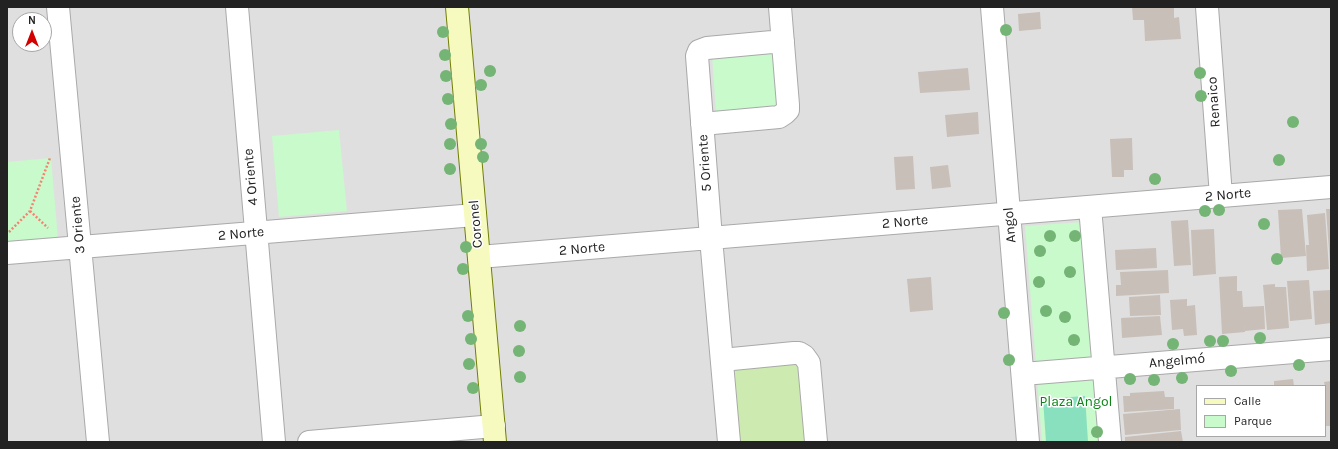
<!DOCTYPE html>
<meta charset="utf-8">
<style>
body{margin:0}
#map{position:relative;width:1338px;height:449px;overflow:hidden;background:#f2efe9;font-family:Karla,sans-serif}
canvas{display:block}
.frame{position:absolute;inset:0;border:8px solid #222;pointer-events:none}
.legend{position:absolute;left:1196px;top:385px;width:130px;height:52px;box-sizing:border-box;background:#fff;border:1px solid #a7a7a7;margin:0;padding:5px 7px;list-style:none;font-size:12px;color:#222}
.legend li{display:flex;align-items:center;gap:8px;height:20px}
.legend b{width:20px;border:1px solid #a7a7a7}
.north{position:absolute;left:12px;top:12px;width:40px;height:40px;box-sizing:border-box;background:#fff;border:1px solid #a7a7a7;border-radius:50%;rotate:0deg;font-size:11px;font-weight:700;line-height:16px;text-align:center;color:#222}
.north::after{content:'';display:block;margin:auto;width:14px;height:18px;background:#d40000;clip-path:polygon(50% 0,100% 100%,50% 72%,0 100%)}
</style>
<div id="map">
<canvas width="1338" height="449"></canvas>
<div class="frame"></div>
<ul class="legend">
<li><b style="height:5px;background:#f7fabf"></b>Calle</li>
<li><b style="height:11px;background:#c8facc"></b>Parque</li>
</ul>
<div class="north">N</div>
</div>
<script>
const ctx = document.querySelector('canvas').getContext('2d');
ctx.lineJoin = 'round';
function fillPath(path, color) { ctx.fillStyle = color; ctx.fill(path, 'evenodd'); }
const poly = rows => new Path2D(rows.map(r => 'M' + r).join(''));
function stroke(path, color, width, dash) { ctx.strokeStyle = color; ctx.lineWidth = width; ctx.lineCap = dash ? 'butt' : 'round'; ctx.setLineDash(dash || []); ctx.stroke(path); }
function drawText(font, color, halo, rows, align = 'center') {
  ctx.font = font + ' Karla,sans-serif'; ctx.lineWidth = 3; ctx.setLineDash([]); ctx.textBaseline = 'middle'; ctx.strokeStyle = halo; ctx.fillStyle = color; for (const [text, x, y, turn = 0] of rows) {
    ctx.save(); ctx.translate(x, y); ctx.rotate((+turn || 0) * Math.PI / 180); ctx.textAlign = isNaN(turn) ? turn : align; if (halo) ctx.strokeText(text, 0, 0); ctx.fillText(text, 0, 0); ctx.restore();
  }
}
fillPath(poly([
 [7,7,1331,7,1331,442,7,442],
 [20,20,44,20,44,44,20,44],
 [1197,386,1325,386,1325,436,1197,436]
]), '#e0dfdf');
fillPath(poly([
 [800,362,805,442,739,442,735,365]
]), '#cdebb0');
fillPath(poly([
 [775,49,781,107,716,113,712,55],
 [339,130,347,211,279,217,272,136],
 [51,158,58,239,7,244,7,162],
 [1098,221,1117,442,1042,442,1025,226]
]), '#c8facc');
fillPath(poly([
 [1085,396,1088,442,1046,442,1043,399]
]), '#88e0be');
fillPath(poly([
 [1132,7,1174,7,1174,18,1179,17,1181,39,1145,41,1144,20,1133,20],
 [1040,12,1041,29,1019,31,1018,14],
 [968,68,970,90,920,93,918,72],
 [978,112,979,134,947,137,945,115],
 [1132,138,1133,170,1124,170,1124,177,1112,177,1110,139],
 [913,156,915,189,896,190,894,157],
 [948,165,951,187,932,189,930,167],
 [1302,209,1306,256,1281,258,1278,210],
 [1326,209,1331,209,1331,264,1330,264],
 [1325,213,1329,269,1307,271,1306,245,1309,245,1307,215],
 [1188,220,1191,265,1174,266,1171,221],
 [1214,229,1216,274,1193,276,1191,230],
 [1156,248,1157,268,1116,270,1115,250],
 [1168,270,1169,293,1116,296,1116,285,1121,285,1120,272],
 [1237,276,1237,291,1242,291,1243,307,1264,306,1265,329,1245,331,1244,322,1245,332,1222,334,1219,277],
 [931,277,933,310,910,312,907,279],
 [1309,280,1312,319,1290,321,1287,281],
 [1275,284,1275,287,1286,287,1289,328,1267,330,1263,285],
 [1331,290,1331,323,1315,325,1313,291],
 [1160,295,1161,315,1130,316,1129,297],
 [1187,299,1187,306,1195,305,1197,335,1184,336,1183,329,1172,330,1170,300],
 [1160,316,1162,335,1122,338,1121,318],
 [1293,379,1294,386,1274,386,1274,381],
 [1331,381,1331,426,1325,426,1325,386,1324,382],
 [1164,391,1165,397,1174,397,1174,409,1124,412,1123,396,1130,396,1130,393],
 [1180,409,1181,430,1125,435,1123,414],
 [1181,431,1183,442,1125,442,1125,437]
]), '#c7bfb8');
const street = poly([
 [58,7,98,442],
 [237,7,274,442],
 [992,7,1028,442],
 [1207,7,1221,196],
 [702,124,779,117,785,113,788,110,788,105,780,7],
 [1090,207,1110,442],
 [7,253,475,215],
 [479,257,1331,187],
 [722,360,794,353,799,353,804,356,809,363,816,442],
 [1023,374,1331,349],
 [309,442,494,426],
 [729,442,711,238,697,56,699,51,707,48,783,41]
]);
const secondary = poly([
 [457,7,495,442]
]);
stroke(street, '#a9a9a9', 24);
stroke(secondary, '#707d05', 24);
stroke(poly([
 [30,211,48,228],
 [9,232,30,211,50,158]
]), '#fa8072', 2.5, [2, 2]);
stroke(street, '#fff', 22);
stroke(secondary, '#f7fabf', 22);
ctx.fillStyle = '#74b475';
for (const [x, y] of [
 [1006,30],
 [443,32],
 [445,55],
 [490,71],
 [1200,73],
 [446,76],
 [481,85],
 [1201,96],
 [448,99],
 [1293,122],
 [451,124],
 [450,144],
 [481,144],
 [483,157],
 [1279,160],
 [450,169],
 [1155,179],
 [1219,210],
 [1205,211],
 [1264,224],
 [1050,236],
 [1075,236],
 [466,247],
 [1040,251],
 [1277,259],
 [463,269],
 [1070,272],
 [1039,282],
 [1046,311],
 [1004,313],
 [468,316],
 [1065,317],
 [520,326],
 [1260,338],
 [471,339],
 [1074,340],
 [1210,341],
 [1223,341],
 [1173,344],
 [519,351],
 [1009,360],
 [469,364],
 [1299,365],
 [1231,371],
 [520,377],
 [1182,378],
 [1130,379],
 [1154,380],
 [473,388],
 [1097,432]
]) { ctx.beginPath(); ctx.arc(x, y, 6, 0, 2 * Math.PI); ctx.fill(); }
drawText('14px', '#222', '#fff', [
 ["Renaico",1214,102,-94],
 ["5 Oriente",705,163,-94],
 ["4 Oriente",251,177,-95],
 ["2 Norte",1228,195,-5],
 ["2 Norte",905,222,-5],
 ["Coronel",476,224,-95],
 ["3 Oriente",78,225,-95],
 ["Angol",1010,225,-95],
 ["2 Norte",241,234,-5],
 ["2 Norte",582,249,-5],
 ["Angelmó",1177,361,-5]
]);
drawText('14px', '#0c8416', '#fff', [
 ["Plaza Angol",1076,402]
]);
</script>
